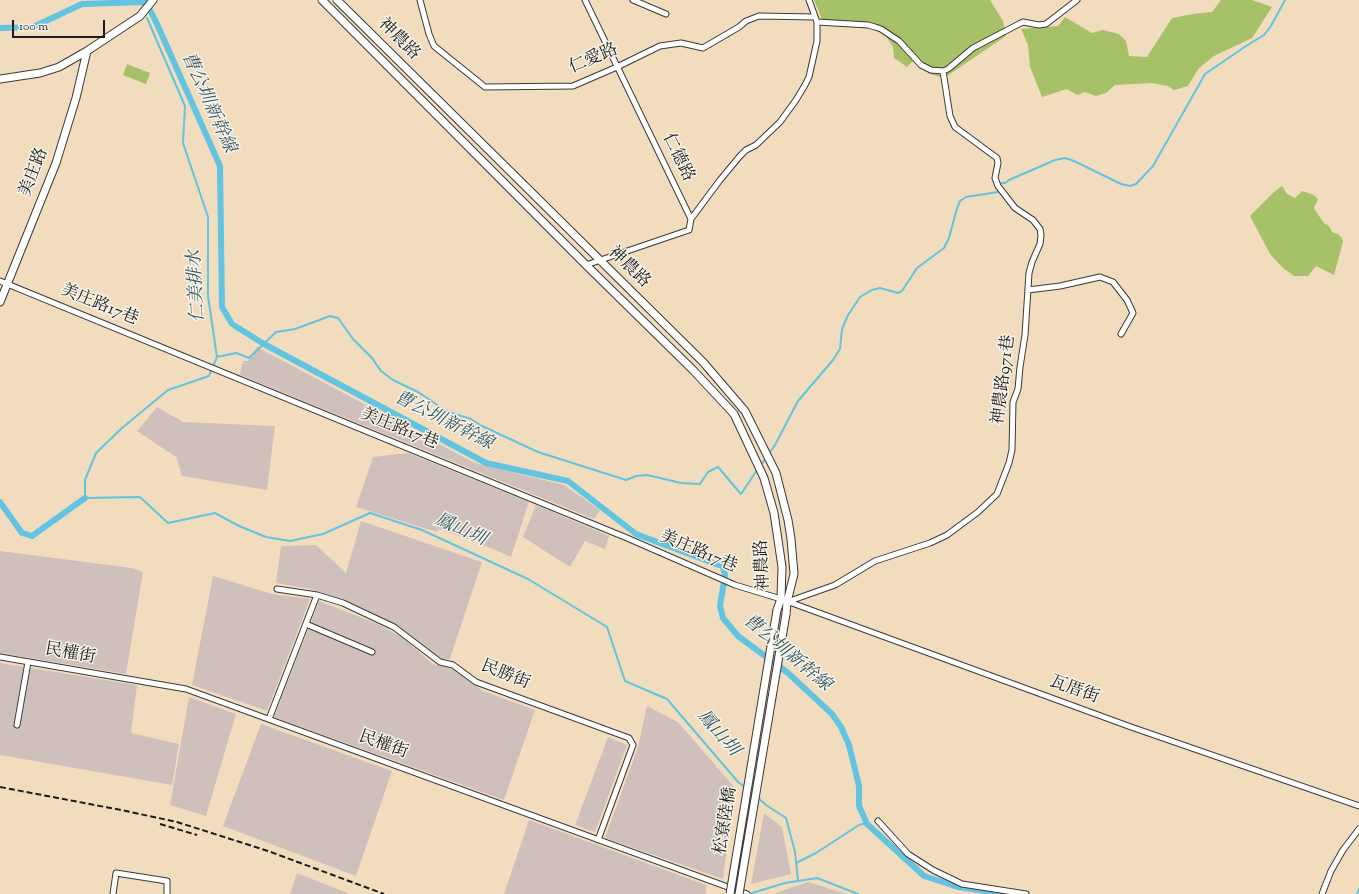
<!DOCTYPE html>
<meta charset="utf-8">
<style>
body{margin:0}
#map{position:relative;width:1359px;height:894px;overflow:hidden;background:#f1ddbe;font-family:"Sorts Mill Goudy",serif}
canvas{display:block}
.scale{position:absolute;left:12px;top:20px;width:93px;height:18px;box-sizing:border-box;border:2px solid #1c1c1c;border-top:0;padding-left:5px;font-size:12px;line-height:14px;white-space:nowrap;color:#1c1c1c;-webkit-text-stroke:3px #f7f3e8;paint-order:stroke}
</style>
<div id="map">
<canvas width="1359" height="894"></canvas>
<div class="scale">100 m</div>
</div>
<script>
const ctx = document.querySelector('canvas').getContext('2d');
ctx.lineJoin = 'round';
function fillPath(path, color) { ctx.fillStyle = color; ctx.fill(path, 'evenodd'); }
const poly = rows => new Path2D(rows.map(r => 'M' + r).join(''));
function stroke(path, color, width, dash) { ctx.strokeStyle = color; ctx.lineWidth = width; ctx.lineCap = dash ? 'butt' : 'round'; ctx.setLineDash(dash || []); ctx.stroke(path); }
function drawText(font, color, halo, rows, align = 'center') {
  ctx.font = font + ' "Sorts Mill Goudy","Noto Serif TC",serif'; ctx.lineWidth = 3; ctx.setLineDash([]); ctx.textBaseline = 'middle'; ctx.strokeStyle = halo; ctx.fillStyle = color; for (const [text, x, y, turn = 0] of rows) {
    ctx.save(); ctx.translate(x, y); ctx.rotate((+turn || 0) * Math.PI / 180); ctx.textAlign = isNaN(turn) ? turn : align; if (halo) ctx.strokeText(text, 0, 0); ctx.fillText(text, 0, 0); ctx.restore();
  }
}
fillPath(poly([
 [257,347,475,463,564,485,600,510,594,519,240,375,243,361,248,361],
 [157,407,183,422,275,426,267,490,182,476,176,457,137,431],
 [408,453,529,502,511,557,472,540,439,529,437,532,356,507,373,457],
 [536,505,609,536,605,549,585,541,570,567,523,537],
 [361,521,482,562,450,659,440,659,409,635,372,613,310,589,276,583,281,546,316,545,346,573],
 [0,551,132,568,143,572,126,674,0,653],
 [213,576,272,594,310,599,267,711,192,685],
 [319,601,378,624,403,638,433,664,453,669,483,691,535,710,504,800,274,717],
 [0,663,137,685,131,733,179,744,172,785,0,755],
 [189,697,236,714,206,816,170,805],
 [647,706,678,722,735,788,723,879,605,838,638,747],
 [261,724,392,771,356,876,223,826],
 [608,737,627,745,595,832,575,825],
 [764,813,782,827,791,874,751,884],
 [529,820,706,885,706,894,504,894],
 [297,873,350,894,290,894],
 [808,882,847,894,773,894]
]), '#d0c0bc');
fillPath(poly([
 [814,0,990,0,1003,21,1006,36,944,78,930,74,914,60,907,67,894,58,893,47,884,33,869,28,823,22],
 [1221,0,1252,0,1272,7,1252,38,1214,56,1199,68,1188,86,1174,90,1168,86,1152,83,1115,85,1106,93,1096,96,1085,92,1077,95,1067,89,1042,97,1030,67,1028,45,1021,29,1058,26,1065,17,1092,33,1103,30,1119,34,1126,41,1129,56,1147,57,1172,18,1193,14,1212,12],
 [127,64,150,73,146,84,123,75],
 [1282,186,1287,194,1295,198,1302,191,1314,195,1318,199,1314,208,1319,216,1324,223,1329,226,1332,232,1338,234,1342,238,1343,242,1334,275,1316,266,1308,276,1294,276,1283,268,1270,254,1250,216,1274,192]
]), '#a6c167');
stroke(poly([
 [147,18,185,106,183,143,208,217,208,296,217,357,209,376,168,390,122,428,96,453,85,480,85,498,140,497,168,523,215,513,239,526,266,537,290,541,323,534,370,513,422,530,528,579,607,627,625,681,667,699,738,782,746,788],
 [217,357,236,353,249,358,276,332,295,329,330,316,338,318,353,339,372,358,381,371,393,380,418,392,445,410,455,414,471,419,482,426,538,452,626,480,636,476,647,475,681,483,700,484,708,472,718,467,741,494,757,470],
 [761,465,775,445,798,401,833,360,840,349,842,329,848,315,860,297,872,290,880,288,898,293,902,291,917,268,944,248,949,238,957,208,960,201,966,197,998,192,998,186,1001,183,1005,183,1009,180,1055,160,1065,158,1074,161,1121,184,1130,186,1136,184,1153,166,1205,74,1246,46,1264,35,1271,26,1285,0],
 [757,797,766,805,786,818,795,852,798,881],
 [796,863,816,853,859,825,867,823],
 [752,893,785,883,817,878,858,894],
 [1357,894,1359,889]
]), '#62c4e0', 2);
stroke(poly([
 [0,28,33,27,82,4,146,2,157,24,220,166,222,307,232,324,264,344,486,463,568,481,636,534,716,564,723,566,725,575,720,606,723,618,738,636,788,673,832,714,841,727,849,745,859,786,859,806,867,824,924,876,958,887,1005,894],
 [0,502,22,533,32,536,85,498]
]), '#62c4e0', 6);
const street = poly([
 [420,0,429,34,434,46,485,87,573,86,617,67,660,46,681,43,703,48,739,27,746,21,759,16,815,17],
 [585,0,691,219,689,230,586,265],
 [633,0,666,14],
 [817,22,868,25,875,27,881,29,899,41,921,65,931,70,943,71,948,69,973,48,992,38,1019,24,1023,22,1039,25,1046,24,1077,0],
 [691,219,720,180,740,156,746,150,756,145,780,122,796,100,805,85,809,77,817,41,817,22,809,0],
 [0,281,627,538,735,585,781,599,1131,727,1359,806],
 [1028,290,1060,286,1100,277,1113,282,1127,300,1133,313,1121,334],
 [277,589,317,595,343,603,394,627,440,662,453,665,476,682,629,738,633,745,598,840],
 [787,602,835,585,875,561,930,543,947,535,978,512,997,494,1009,463,1012,450,1013,402,1018,389,1020,367,1025,335,1029,273,1032,262,1040,244,1041,235,1040,229,1033,220,1015,208,998,186,995,178,998,163,997,158,955,127,950,116,943,71],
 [306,624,372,652],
 [0,657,186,689,747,894],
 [269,719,317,595],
 [17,725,28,662],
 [878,821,908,854,933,870,962,884,1026,894],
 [113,894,116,873,167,881,167,894],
 [1322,894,1331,871,1343,850,1359,829]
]);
const secondary = poly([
 [322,0,586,265,693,370,734,414,764,478,774,513,782,567,781,599,777,610],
 [337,0,703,362,745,411,776,473,788,520,791,539,794,574,787,602,786,614],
 [0,79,40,73,59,67,87,51,140,16,153,0],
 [0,302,56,163,76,98,87,51]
]);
stroke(street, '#3c3934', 7);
stroke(secondary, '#3c3934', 9);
stroke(street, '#fff', 5);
stroke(secondary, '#fff', 7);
stroke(poly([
 [0,787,121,810,177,822,268,851,384,894],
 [160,824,197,835]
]), '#1c1c1c', 2, [6, 3]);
const secondaryBridge = poly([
 [730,894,777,610],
 [739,894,786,614]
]);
stroke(secondaryBridge, '#3c3934', 9, []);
stroke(secondaryBridge, '#fff', 7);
drawText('17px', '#1c1c1c', '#f7f3e8', [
 ["神農路",398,40,45],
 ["仁愛路",594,60,-23],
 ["仁德路",677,158,64],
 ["美庄路",35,173,-69],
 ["神農路",628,268,44],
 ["美庄路17巷",99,306,22],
 ["神農路971巷",1005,380,-83],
 ["美庄路17巷",399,430,22],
 ["美庄路17巷",698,553,23],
 ["神農路",764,565,-93],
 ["民權街",70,655,10],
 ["民勝街",505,676,22],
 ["瓦厝街",1074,691,20],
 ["民權街",383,746,20],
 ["松寮陸橋",727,821,-81]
]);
drawText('italic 18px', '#345761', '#f7f3e8', [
 ["曹公圳新幹線",207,103,66],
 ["仁美排水",198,286,-93],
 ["曹公圳新幹線",443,422,27],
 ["鳳山圳",460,531,24],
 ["曹公圳新幹線",786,654,40],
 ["鳳山圳",717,734,49]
]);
</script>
